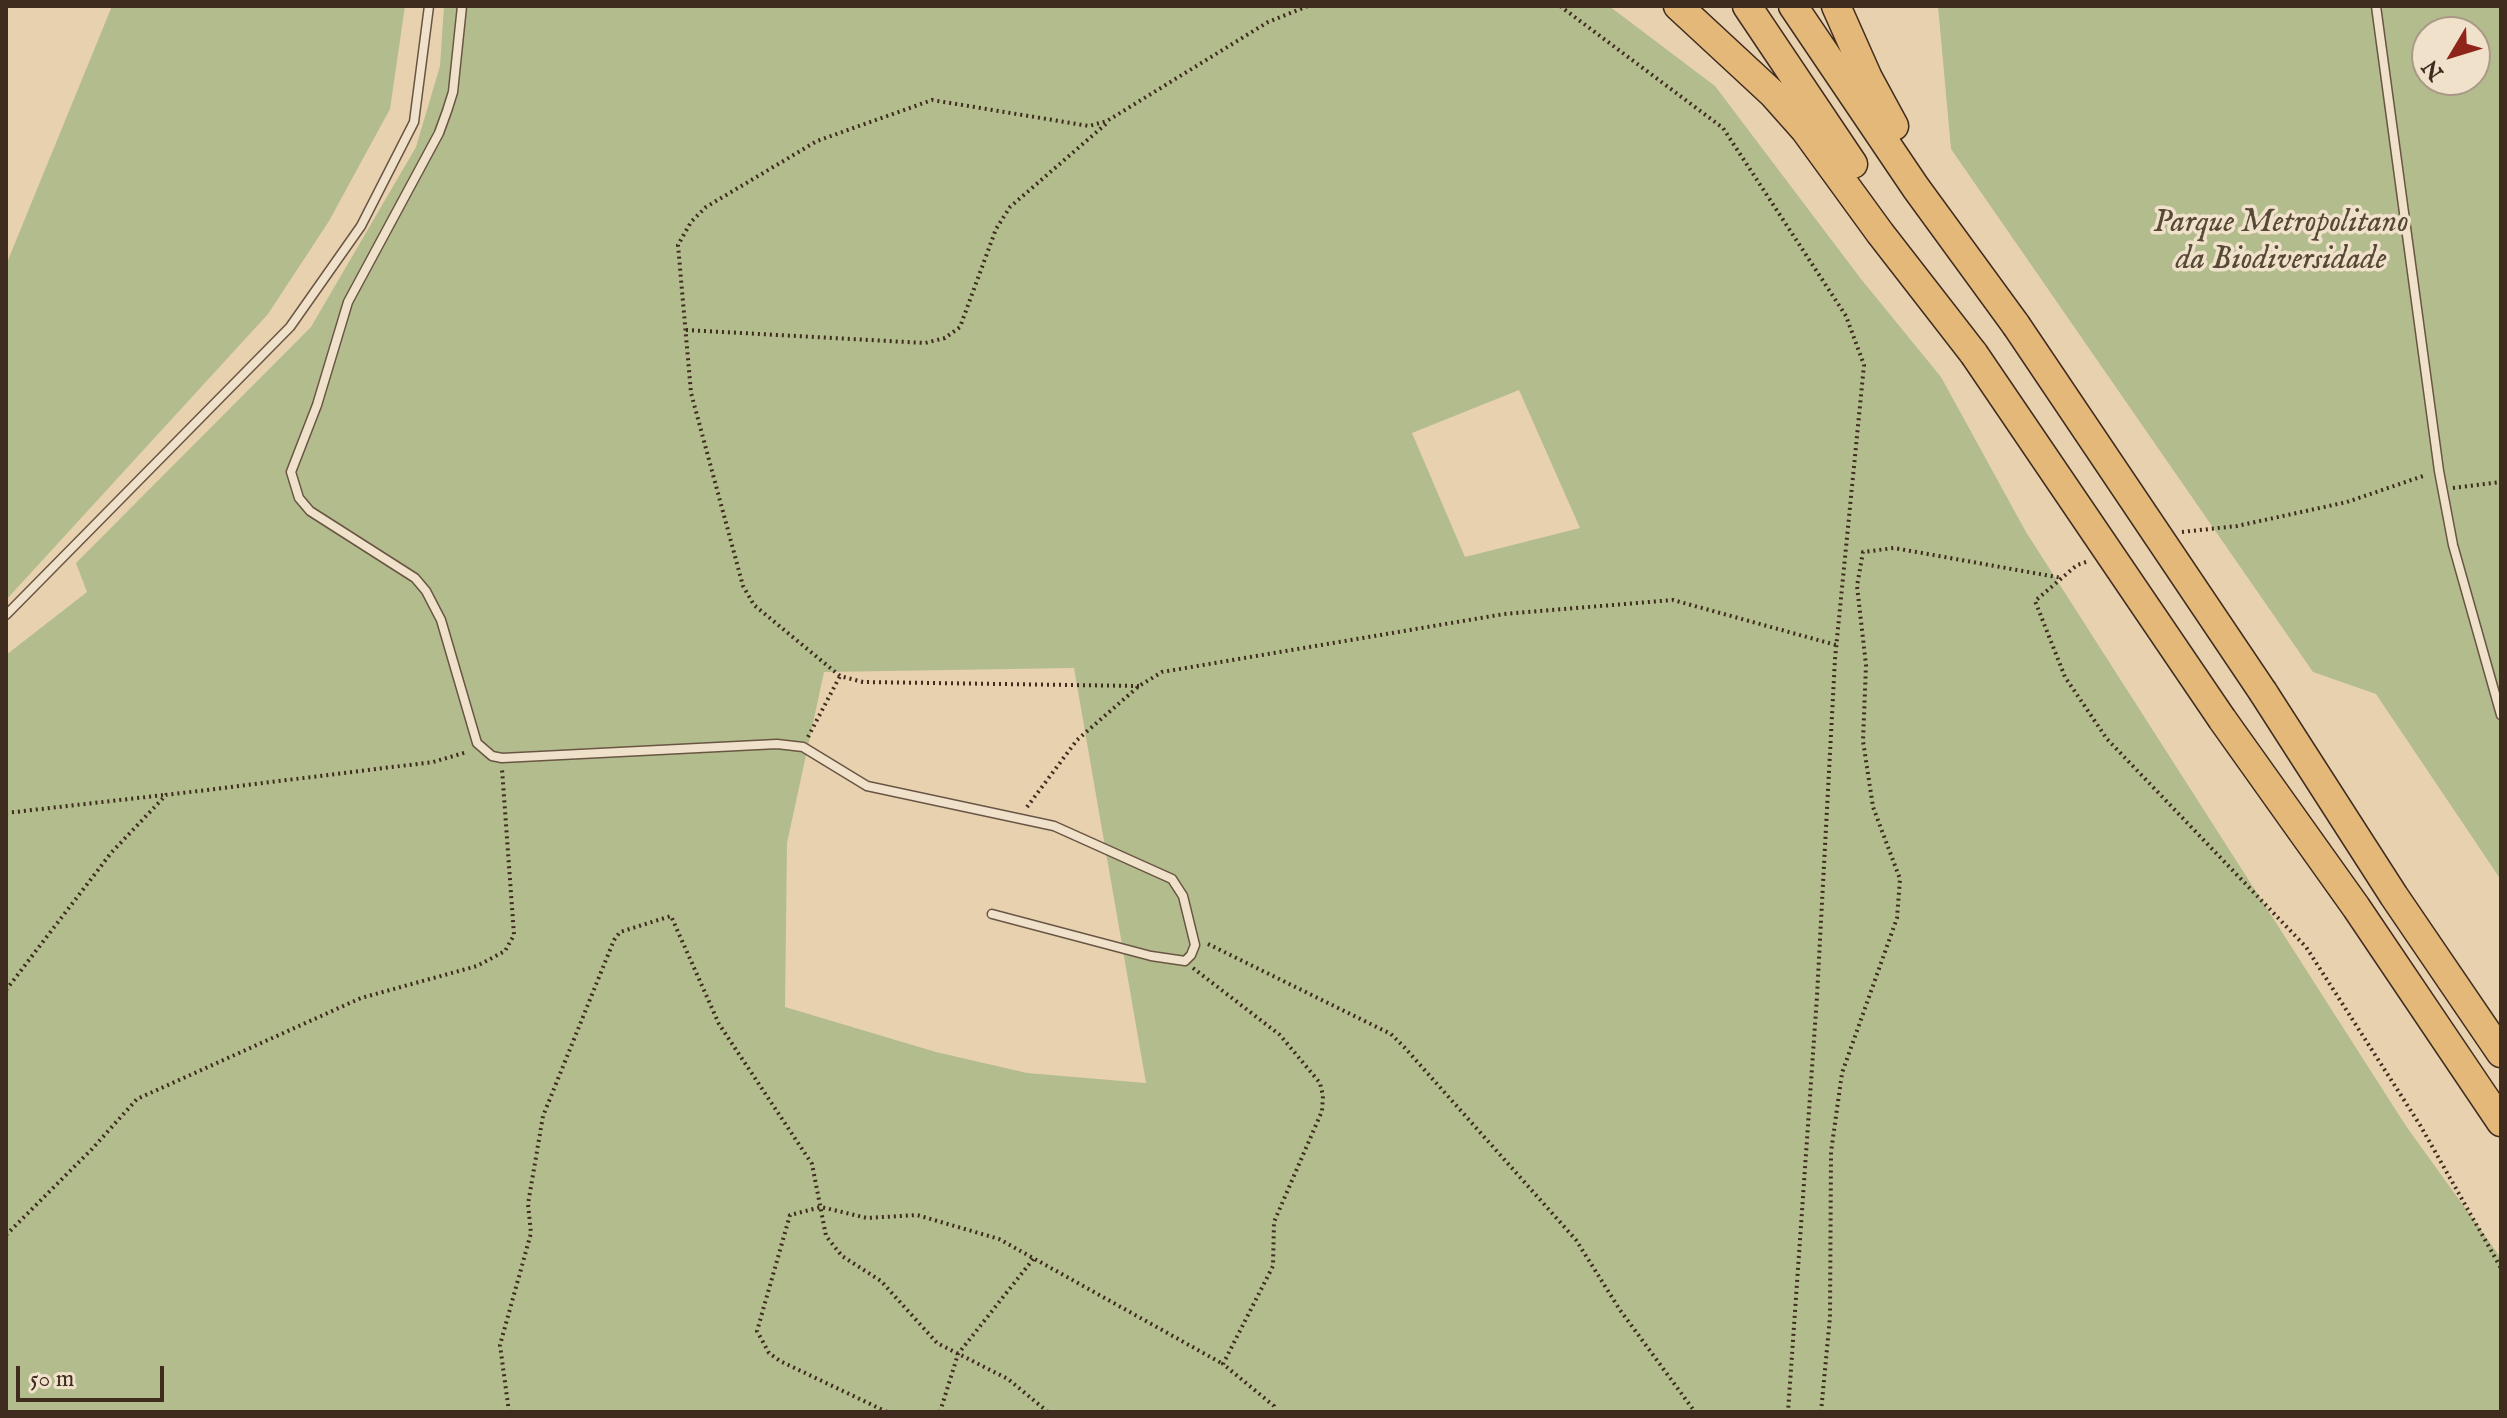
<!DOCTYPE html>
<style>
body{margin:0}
#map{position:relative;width:2507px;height:1418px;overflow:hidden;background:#e8d1af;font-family:"IM FELL English",serif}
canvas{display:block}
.frame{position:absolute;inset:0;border:8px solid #3f2c1f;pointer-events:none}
.north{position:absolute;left:2411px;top:16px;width:80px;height:80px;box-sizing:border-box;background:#f0e1cb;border:2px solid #a99986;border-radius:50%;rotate:232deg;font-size:22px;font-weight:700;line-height:32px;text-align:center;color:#3f2c1f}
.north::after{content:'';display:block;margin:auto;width:28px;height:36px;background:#8f2418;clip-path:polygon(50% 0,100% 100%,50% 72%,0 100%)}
.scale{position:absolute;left:16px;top:1366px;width:148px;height:36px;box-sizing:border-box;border:4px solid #3f2c1f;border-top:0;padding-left:10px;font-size:24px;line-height:28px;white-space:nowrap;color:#3f2c1f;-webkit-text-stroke:6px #f0e1cb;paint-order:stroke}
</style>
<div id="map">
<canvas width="2507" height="1418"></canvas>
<div class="frame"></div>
<div class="north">N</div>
<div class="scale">50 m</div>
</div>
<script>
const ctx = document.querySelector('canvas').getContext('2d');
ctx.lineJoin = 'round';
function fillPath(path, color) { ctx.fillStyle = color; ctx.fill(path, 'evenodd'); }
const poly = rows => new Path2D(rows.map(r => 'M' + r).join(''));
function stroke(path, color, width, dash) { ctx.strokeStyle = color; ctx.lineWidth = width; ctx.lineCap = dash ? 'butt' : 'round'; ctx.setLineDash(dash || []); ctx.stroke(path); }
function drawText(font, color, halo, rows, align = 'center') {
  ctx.font = font + ' "IM FELL English",serif'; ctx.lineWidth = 7; ctx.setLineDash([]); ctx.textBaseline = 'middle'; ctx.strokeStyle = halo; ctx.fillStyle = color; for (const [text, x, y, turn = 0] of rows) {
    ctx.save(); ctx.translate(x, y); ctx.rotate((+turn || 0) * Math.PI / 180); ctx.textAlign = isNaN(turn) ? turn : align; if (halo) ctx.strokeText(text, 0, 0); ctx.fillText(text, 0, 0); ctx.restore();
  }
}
fillPath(poly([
 [112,6,405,6,390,109,329,221,268,314,6,600,6,265],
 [444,6,1609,6,1715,86,1861,279,1941,377,2026,532,2406,1126,2501,1258,2501,1412,6,1412,6,655,87,592,76,563,311,327,416,147,440,66],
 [1519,390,1580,528,1465,557,1412,433],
 [1074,668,1146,1083,1027,1073,936,1052,785,1007,787,843,824,672],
 [1938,6,2501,6,2501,880,2376,694,2313,672,1951,149],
 [2427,32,2475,32,2475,80,2427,80]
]), '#b3bc8d');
const service = poly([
 [462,6,453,92,447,111,439,133,348,302,317,405,291,472,299,498,310,511,415,578,426,591,441,620,477,743,492,756,502,758,777,744,803,747,867,786,1054,826,1172,879,1183,896,1195,945,1191,955,1185,961,1151,956,992,914],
 [2376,6,2439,471,2453,545,2501,715],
 [6,615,290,327,361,226,414,122,429,6]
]);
const motorway = poly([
 [1678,6,1773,94,1805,130,1880,233,1974,354],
 [1747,6,1853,164],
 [1793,6,1916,188,2016,325],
 [1836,6,1868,78,1894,126],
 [2263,692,2394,896,2501,1053],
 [2222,719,2356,907,2501,1122]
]);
stroke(service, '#695543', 11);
stroke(motorway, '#3f2c1f', 31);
stroke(poly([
 [1560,6,1723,128,1846,316,1864,365,1835,659,1817,996,1788,1412],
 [686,330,925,343,945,338,960,327,996,229,1010,207,1107,123],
 [2453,488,2501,482],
 [2182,532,2237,526,2347,502,2426,475],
 [2086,562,2077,565,2035,601,2065,677,2107,739,2306,947,2420,1125,2501,1268],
 [1139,686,863,682,840,676,754,605,743,586,691,393,678,245,691,222,706,207,817,141,932,100,1089,126,1107,121,1268,22,1308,6],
 [808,737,840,676],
 [1027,807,1077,740,1139,686,1162,672,1504,614,1673,600,1836,645],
 [6,813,164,795],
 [1208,944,1391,1034,1405,1048,1576,1240,1620,1310,1695,1412],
 [1193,968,1280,1035,1320,1083,1323,1096,1322,1111,1274,1222,1273,1266,1223,1364,1274,1406,1275,1412],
 [6,990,111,853,166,795,433,762,467,752],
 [6,1235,92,1149,137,1099,361,998,477,966,505,951,514,935,502,769],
 [509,1412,500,1345,531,1233,528,1204,543,1116,614,940,620,932,671,916,719,1024,812,1164,826,1236,842,1256,881,1281,937,1343,1008,1379,1048,1412],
 [887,1412,780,1361,769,1353,757,1331,790,1215,821,1207,867,1218,917,1215,999,1239,1223,1364],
 [940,1412,958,1354,1034,1258],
 [1821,1412,1830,1317,1831,1152,1842,1073,1897,918,1900,879,1873,807,1863,741,1866,665,1857,586,1863,552,1894,548,2062,578]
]), '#3f2c1f', 4, [2, 4]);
stroke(service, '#f0e1cb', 8);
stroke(motorway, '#e4b878', 28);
const motorwayBridge = poly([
 [2016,325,2263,692],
 [1974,354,2222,719]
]);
stroke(motorwayBridge, '#3f2c1f', 31, []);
stroke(motorwayBridge, '#e4b878', 28);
drawText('italic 32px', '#564935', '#f0e1cb', [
 ["Parque Metropolitano",2281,224],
 ["da Biodiversidade",2281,261]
]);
</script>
